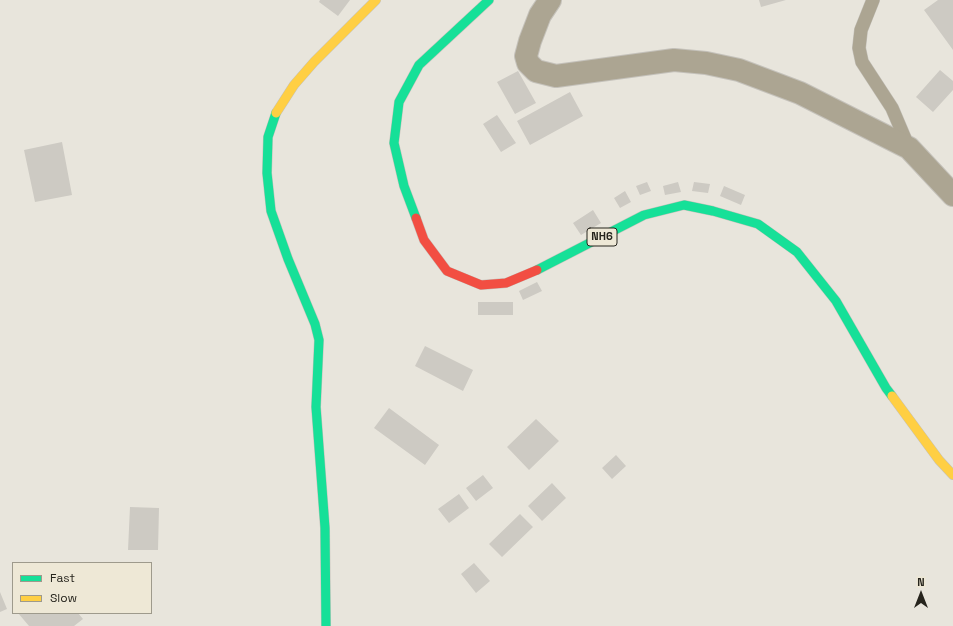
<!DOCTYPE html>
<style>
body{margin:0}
#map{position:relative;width:953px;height:626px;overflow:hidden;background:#e8e5dc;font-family:"Space Grotesk",sans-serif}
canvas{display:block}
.legend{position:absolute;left:12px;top:562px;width:140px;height:52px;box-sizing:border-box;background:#eee8d6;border:1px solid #9e9a8c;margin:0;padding:5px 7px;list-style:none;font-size:12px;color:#26241d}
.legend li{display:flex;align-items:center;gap:8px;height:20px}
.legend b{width:20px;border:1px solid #9e9a8c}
.north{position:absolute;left:901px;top:574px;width:40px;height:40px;-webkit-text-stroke:3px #eee8d6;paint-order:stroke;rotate:0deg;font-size:11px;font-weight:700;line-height:16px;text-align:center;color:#26241d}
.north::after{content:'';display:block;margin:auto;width:14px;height:18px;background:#26241d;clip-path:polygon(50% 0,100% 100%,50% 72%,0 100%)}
</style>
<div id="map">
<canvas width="953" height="626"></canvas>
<ul class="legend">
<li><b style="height:5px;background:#16e098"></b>Fast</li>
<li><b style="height:5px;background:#ffcf43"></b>Slow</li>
</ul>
<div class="north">N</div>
</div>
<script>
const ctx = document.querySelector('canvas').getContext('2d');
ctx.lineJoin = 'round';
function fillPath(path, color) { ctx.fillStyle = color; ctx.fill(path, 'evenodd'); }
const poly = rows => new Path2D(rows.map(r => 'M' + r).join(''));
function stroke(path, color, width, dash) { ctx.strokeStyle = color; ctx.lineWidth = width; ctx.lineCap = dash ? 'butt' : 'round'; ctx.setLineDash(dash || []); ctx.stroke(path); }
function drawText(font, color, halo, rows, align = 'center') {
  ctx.font = font + ' "Space Grotesk",sans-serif'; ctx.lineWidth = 4; ctx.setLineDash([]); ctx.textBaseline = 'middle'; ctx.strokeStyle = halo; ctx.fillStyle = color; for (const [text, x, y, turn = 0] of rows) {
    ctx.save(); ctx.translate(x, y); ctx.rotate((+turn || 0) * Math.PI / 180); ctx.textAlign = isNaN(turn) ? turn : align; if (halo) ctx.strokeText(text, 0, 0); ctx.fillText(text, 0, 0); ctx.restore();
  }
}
fillPath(poly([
 [320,0,350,0,338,16,319,2],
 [759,0,786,0,761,7],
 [938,0,953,0,953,50,924,10],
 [940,70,953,81,953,90,933,112,916,97],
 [518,71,536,103,515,114,497,82],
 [570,92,583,116,530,145,517,121],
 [497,115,516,143,501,152,483,124],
 [62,142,72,195,35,202,24,150],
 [647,182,651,191,640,195,636,186],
 [678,182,681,192,665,195,663,186],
 [694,182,710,184,708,193,692,191],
 [724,186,745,195,741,205,720,196],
 [625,191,631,202,620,208,614,198],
 [593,210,601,223,581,235,573,223],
 [537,282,542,291,523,300,519,291],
 [478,302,513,302,513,315,478,315],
 [425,346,473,370,463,391,415,366],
 [389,408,439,445,425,465,374,428],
 [536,419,559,441,529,470,507,447],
 [616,455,626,466,612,479,602,468],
 [483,475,493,488,476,501,466,488],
 [552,483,566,498,542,521,528,506],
 [459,494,469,508,449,523,438,509],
 [130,507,159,508,158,550,128,550],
 [520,514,533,527,502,557,489,544],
 [474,563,490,581,476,593,461,574],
 [0,592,7,609,0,612],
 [18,613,78,613,83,619,74,626,29,626]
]), '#cdcac3');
const lane = poly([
 [873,0,861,30,859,48,862,62,892,108,909,148]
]);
const street = poly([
 [550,0,540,15,530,41,526,56,528,63,536,71,556,76,674,60,706,63,739,70,800,93,909,148,953,195]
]);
const fast = poly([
 [276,113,268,137,267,173,271,211,288,259,315,324,319,340,316,407,325,528,326,626],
 [416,218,404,186,394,143,399,102,419,65,489,0],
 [537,270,644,215,684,205,713,211,758,224,797,252,836,301,886,388,892,396]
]);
const slow = poly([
 [276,113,294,85,314,62,376,0],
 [892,396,939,460,953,475]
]);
const jam = poly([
 [416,218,424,240,447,271,481,285,506,283,537,270]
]);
stroke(lane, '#c4c1ba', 14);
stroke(street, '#c4c1ba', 24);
stroke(fast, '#c4c1ba', 10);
stroke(slow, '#c4c1ba', 10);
stroke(jam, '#c4c1ba', 10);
stroke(lane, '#aca592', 13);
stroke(street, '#aca592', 22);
stroke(fast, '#16e098', 9);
stroke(slow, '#ffcf43', 9);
stroke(jam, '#f24e42', 9);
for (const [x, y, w] of [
 [602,237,30]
]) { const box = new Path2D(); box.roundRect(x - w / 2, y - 9, w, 18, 3); ctx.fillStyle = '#eee8d6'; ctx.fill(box); stroke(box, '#26241d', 1); }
drawText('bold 11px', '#26241d', null, [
 ["NH6",602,237]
]);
</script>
